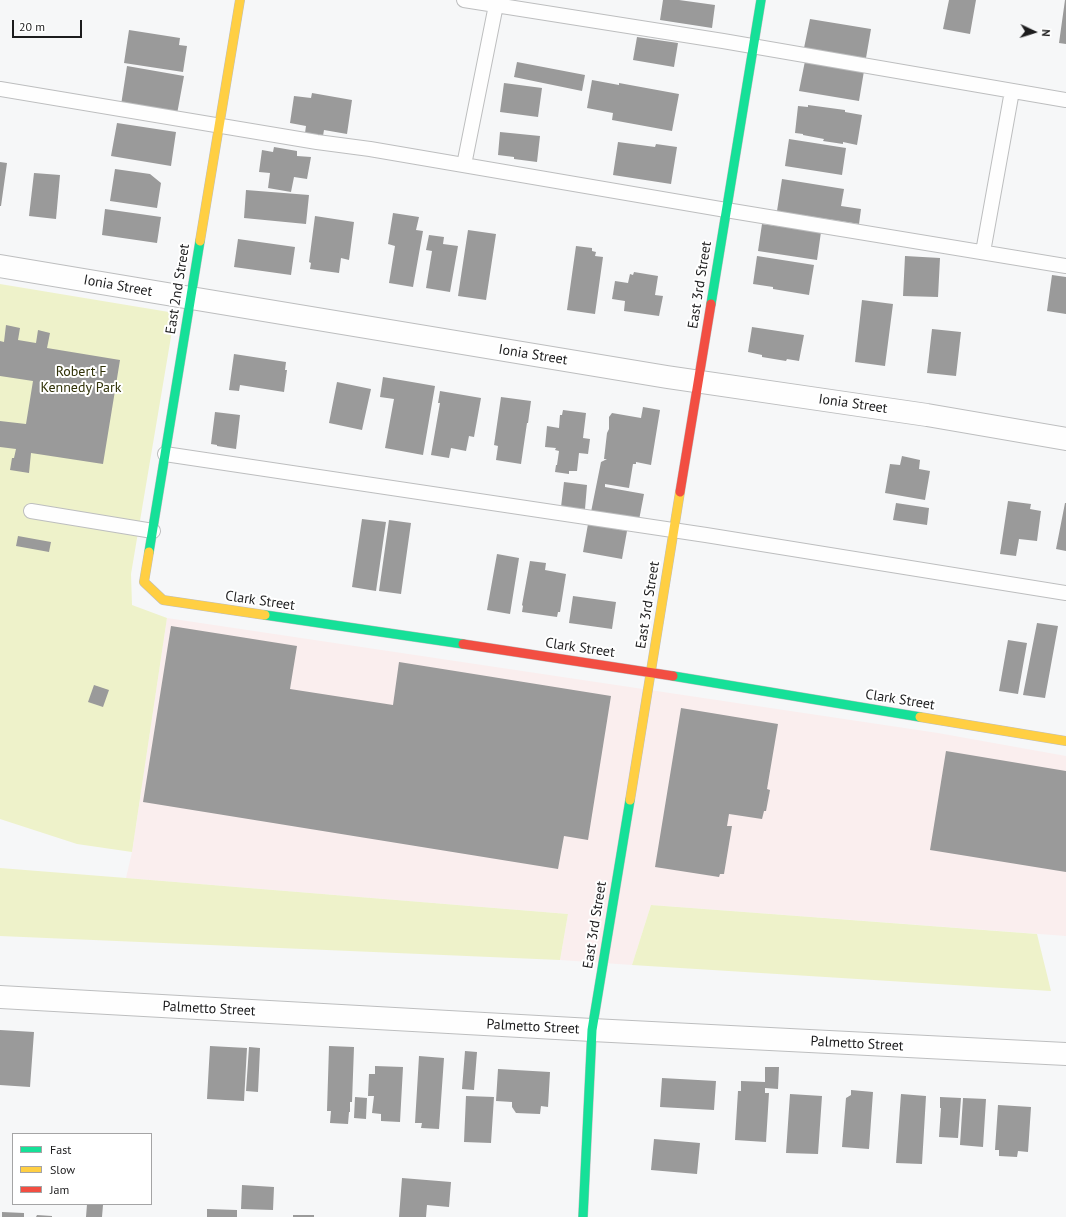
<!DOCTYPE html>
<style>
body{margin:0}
#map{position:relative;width:1066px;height:1217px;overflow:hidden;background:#f6f7f8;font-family:"PT Sans",sans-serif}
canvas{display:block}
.legend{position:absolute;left:12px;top:1133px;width:140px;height:72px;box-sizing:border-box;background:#fff;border:1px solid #a4a4a5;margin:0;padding:5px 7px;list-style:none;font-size:12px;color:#1c1c1d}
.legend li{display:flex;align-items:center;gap:8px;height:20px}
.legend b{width:20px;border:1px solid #a4a4a5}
.north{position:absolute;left:1014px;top:12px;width:40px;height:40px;-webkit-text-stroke:3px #fff;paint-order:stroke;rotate:94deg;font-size:11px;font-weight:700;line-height:16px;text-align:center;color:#1c1c1d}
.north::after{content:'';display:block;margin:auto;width:14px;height:18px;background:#1c1c1d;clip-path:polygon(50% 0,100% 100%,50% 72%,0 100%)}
.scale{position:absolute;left:12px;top:20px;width:70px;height:18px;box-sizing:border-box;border:2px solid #1c1c1d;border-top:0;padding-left:5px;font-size:12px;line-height:14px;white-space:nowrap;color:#1c1c1d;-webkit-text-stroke:3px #fff;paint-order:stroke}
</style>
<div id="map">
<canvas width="1066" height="1217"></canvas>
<ul class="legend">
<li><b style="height:5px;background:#16e098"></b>Fast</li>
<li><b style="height:5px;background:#ffcf43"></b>Slow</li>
<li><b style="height:5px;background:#f24e42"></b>Jam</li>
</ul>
<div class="north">N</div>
<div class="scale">20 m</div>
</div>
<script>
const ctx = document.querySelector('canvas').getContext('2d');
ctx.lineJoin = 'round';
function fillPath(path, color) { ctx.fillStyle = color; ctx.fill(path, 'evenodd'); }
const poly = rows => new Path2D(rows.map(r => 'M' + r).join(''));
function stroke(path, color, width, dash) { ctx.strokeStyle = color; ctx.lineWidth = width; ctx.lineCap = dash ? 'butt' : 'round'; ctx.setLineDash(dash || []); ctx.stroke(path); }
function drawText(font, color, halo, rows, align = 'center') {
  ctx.font = font + ' "PT Sans",sans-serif'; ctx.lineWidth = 4; ctx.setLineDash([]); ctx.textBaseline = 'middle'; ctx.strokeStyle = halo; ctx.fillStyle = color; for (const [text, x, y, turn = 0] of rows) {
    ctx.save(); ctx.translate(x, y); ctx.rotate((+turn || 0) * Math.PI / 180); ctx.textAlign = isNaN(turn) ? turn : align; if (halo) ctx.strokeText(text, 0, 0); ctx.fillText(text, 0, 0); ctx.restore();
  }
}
fillPath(poly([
 [167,618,938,733,1066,756,1066,936,651,905,632,965,560,960,568,914,126,878,132,852]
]), '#faeeee');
fillPath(poly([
 [0,284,175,313,131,574,132,605,167,618,132,852,77,844,0,819],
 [0,868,126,878,568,914,560,960,0,936],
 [651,905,1037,934,1051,991,632,965]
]), '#eef2ca');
fillPath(poly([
 [663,0,679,0,715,5,712,28,660,20],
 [949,0,976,0,970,34,943,29],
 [1065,0,1066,0,1066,44,1059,43],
 [810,19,871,29,866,58,804,48],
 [129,30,180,38,179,45,187,46,183,72,124,63],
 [637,37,678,43,674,67,633,60],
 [805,61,864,71,859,101,799,91],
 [517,62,585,75,582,91,514,77],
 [127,66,184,76,177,114,121,105],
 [592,80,619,85,619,83,679,94,672,131,612,120,613,113,587,108],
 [504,83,542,88,538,117,500,112],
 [312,93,352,100,347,134,324,130,323,136,305,133,306,126,290,123,294,96,311,98],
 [808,105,845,110,845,112,862,115,857,145,843,142,843,144,823,141,824,139,803,135,803,134,795,133,798,106,808,107],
 [117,123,176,132,171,166,111,156],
 [500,132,540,136,537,162,514,159,514,157,498,155],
 [789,139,846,148,842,175,785,166],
 [618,142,655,147,656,144,677,147,671,184,613,175],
 [274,147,297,151,297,156,311,157,307,179,294,177,291,192,268,188,270,173,259,172,262,150,273,152],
 [0,162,7,163,1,206,0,206],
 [115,169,150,174,161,183,157,208,110,201],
 [34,173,60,175,56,219,29,216],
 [782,179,844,189,841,206,861,209,859,224,777,211],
 [246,190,309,195,306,224,244,218],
 [105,209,161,217,157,243,102,235],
 [393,213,419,217,416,230,423,231,413,287,389,283,395,246,388,244],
 [315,216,354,222,349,260,341,258,339,273,310,269,311,263,309,262],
 [762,224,821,232,817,260,758,251],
 [468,230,496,234,486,300,458,296],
 [429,235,444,237,443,244,458,246,450,292,426,288,432,251,426,250],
 [238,239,295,247,291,275,234,267],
 [576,246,592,248,592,251,596,252,595,256,603,257,595,314,567,310],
 [757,256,814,265,809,295,773,289,773,287,753,284],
 [905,256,940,258,938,297,903,296],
 [634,272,658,276,655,295,663,296,659,316,624,311,625,301,612,299,615,281,628,283,630,274,633,275],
 [1052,275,1066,277,1066,314,1047,311],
 [862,300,893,304,885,366,855,362],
 [6,325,20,328,18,340,36,343,38,330,50,333,47,348,120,360,103,464,31,453,29,473,10,470,12,458,14,458,16,449,0,447,0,421,26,424,33,381,0,376,0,341,4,342],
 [752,327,804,335,799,361,787,359,786,361,762,357,762,355,748,352],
 [932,329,961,332,956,376,927,373],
 [234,354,286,362,285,370,287,370,284,392,240,385,239,391,229,390],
 [383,377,435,386,423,455,385,448,394,399,380,397],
 [337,382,371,389,362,430,329,423],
 [440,391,481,398,474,437,469,436,466,451,451,448,449,458,431,455,440,403,438,403],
 [501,397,531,401,528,423,527,423,521,464,496,460,498,446,494,445],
 [643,407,660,410,651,465,636,462,636,464,633,464,629,488,605,484,605,487,644,494,639,520,591,512,601,462,607,459,604,459,607,433,609,429,609,417,612,413,641,418],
 [563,410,586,413,583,438,590,439,588,454,579,453,577,471,569,471,569,474,555,472,556,465,557,465,559,451,555,450,556,448,545,447,547,426,559,428,560,415,562,415],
 [215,412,240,415,236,449,217,446,217,445,211,444],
 [902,456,920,460,919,469,930,471,925,500,885,493,890,464,900,465],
 [564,482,587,485,585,509,561,507],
 [1008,501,1031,504,1030,509,1041,511,1037,541,1019,539,1016,556,1000,554],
 [896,503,929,508,927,525,893,520],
 [1065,503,1066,503,1066,551,1056,549],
 [362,519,386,522,376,591,352,587],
 [389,520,411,523,401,594,379,591],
 [588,524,627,531,622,559,583,552],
 [18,536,51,542,49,552,16,546],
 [497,554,519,558,510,614,487,610],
 [530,561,546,563,545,570,566,574,560,612,558,612,557,617,522,612,523,606,522,605],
 [573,596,616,602,612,629,569,623],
 [1037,623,1058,626,1045,698,1023,695],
 [171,626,297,646,290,689,393,705,399,662,611,696,588,840,564,836,558,869,143,802],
 [1008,640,1027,643,1018,694,999,691],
 [94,685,109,690,103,707,88,702],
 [681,708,778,724,767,789,770,790,766,811,764,811,762,819,729,814,727,826,732,826,724,874,720,874,719,877,655,867],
 [946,751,1066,771,1066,872,930,850],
 [0,1030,34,1032,30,1087,0,1085],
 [210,1046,247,1048,244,1101,207,1099],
 [329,1046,354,1047,352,1102,350,1102,350,1112,349,1112,348,1124,330,1123,331,1111,327,1111],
 [249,1047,260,1048,258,1092,246,1091],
 [465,1051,477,1052,474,1090,462,1089],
 [419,1056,444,1058,439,1129,421,1128,422,1123,415,1123],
 [375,1066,403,1067,400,1122,381,1121,381,1114,372,1113,374,1096,368,1096,369,1074,375,1074],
 [765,1067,779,1067,778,1089,765,1088,765,1093,769,1093,766,1142,735,1140,738,1091,741,1091,741,1081,765,1082],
 [498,1069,550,1072,548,1107,541,1106,540,1114,516,1113,512,1107,512,1102,496,1101],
 [662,1078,716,1081,714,1110,660,1107],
 [851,1090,873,1092,869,1149,842,1147,846,1098,851,1095],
 [790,1094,822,1096,818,1154,786,1153],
 [901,1094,926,1096,922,1164,896,1163],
 [466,1096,494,1097,491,1143,464,1142],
 [355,1097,367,1098,366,1119,354,1118],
 [940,1097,961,1098,958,1138,939,1137,941,1108,940,1108],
 [963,1098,986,1099,983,1147,960,1145],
 [998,1105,1031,1107,1028,1152,1018,1151,1017,1157,999,1156,999,1150,995,1150],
 [654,1139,700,1143,697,1174,651,1170],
 [402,1178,451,1182,449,1207,427,1205,426,1217,399,1217],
 [242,1185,274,1187,273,1210,241,1209],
 [87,1204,103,1205,102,1217,86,1217],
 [207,1209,237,1210,237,1217,207,1217],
 [2,1212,24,1213,24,1217,2,1217],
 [37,1215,52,1216,52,1217,36,1217],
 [293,1215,314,1215,314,1217,293,1217]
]), '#9a9a9a');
const lane = poly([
 [464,0,723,41,1066,100],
 [0,89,317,142,370,149,726,210,1066,266],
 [464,165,496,5],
 [983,252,1012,91],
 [165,454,706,535,1066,593],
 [31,511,153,531]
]);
const street = poly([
 [0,266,191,298,667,377,927,415,1066,439],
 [0,997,592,1030,1066,1054]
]);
const fast = poly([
 [711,304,761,0],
 [149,552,200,241],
 [265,615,463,644],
 [673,676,920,717],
 [583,1217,592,1030,630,800]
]);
const slow = poly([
 [200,241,240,0],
 [149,552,144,582,163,600,265,615],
 [920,717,1066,741],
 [630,800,680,492]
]);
const jam = poly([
 [680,492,711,304],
 [463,644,673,676]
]);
stroke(lane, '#bdbebf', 16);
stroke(street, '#bdbebf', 24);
stroke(fast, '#bdbebf', 10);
stroke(slow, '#bdbebf', 10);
stroke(jam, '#bdbebf', 10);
stroke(lane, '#fefefe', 14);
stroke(street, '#fefefe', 22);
stroke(fast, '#16e098', 9);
stroke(slow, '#ffcf43', 9);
stroke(jam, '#f24e42', 9);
drawText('14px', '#1c1c1d', '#fff', [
 ["East 3rd Street",700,285,-81],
 ["Ionia Street",118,286,10],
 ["East 2nd Street",178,289,-81],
 ["Ionia Street",533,355,9],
 ["Ionia Street",853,404,8],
 ["Clark Street",260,601,8],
 ["East 3rd Street",648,605,-81],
 ["Clark Street",580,648,8],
 ["Clark Street",900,700,9],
 ["East 3rd Street",595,925,-81],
 ["Palmetto Street",209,1009,3],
 ["Palmetto Street",533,1027,3],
 ["Palmetto Street",857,1044,3]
]);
drawText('14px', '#303208', '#fff', [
 ["Robert F",81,372],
 ["Kennedy Park",81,388]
]);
</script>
